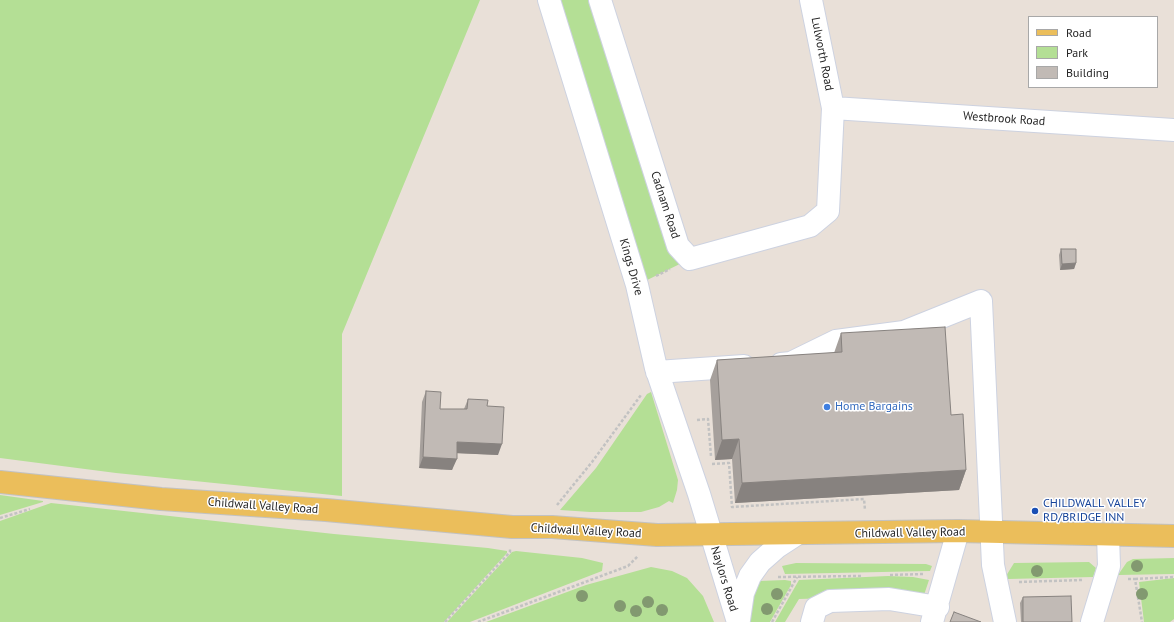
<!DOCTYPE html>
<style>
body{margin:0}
#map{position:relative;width:1174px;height:622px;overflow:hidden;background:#e9e0d8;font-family:"PT Sans",sans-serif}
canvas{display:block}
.legend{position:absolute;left:1028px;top:16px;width:130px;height:72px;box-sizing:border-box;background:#fff;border:1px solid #a8a8a8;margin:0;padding:5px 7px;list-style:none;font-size:12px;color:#262626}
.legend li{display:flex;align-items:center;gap:8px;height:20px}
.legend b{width:20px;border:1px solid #a8a8a8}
</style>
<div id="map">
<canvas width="1174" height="622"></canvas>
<ul class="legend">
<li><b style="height:5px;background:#ebbe5b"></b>Road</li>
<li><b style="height:11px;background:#b4df95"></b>Park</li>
<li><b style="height:11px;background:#c1bab5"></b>Building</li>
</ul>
</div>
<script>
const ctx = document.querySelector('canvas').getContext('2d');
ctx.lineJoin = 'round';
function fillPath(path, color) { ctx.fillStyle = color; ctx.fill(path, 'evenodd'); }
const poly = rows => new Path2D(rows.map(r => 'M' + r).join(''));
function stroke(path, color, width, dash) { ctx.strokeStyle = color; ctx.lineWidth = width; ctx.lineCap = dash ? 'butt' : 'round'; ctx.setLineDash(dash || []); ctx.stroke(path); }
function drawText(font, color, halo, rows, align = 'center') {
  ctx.font = font + ' "PT Sans",sans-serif'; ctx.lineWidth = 3; ctx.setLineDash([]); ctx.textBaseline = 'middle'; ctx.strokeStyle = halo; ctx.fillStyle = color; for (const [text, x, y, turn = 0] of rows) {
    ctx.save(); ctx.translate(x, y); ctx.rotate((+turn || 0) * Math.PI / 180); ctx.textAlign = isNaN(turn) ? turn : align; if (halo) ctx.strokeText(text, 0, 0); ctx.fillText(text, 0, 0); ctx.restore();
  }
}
fillPath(poly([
 [0,0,480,0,342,334,342,496,116,473,0,458],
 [550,0,604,0,690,259,637,285],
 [651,392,678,480,677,490,673,503,669,501,659,507,641,512,590,512,560,510,596,468,647,394],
 [0,495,43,501,43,502,0,515],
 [51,503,334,534,488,548,507,551,507,553,444,622,0,622,0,521],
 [516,551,582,558,603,563,602,571,470,622,447,622,512,552],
 [1174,558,1174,574,1118,575,1127,562,1133,559],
 [1089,562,1096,568,1093,577,1008,579,1006,576,1014,563],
 [796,563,926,564,932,566,930,571,785,574,782,566],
 [651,567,672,571,687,578,703,596,714,622,486,622,586,585],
 [888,576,913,577,929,580,924,595,799,599,785,622,775,622,799,580],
 [1174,578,1174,619,1170,622,1144,622,1139,582],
 [785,580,791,581,791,585,770,622,749,622,749,604,759,581]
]), '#b4df95');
const minor = poly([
 [549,0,637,285,656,368,699,494,738,622],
 [600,0,678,246,690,259,810,226,828,211,833,108,811,0],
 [833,108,1174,130],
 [781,364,791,363,836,341,904,332,981,301,993,565,1005,622],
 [657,372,744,366],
 [739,620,743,593,750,576,760,562,777,547,797,534],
 [812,622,816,608,830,601,889,599,938,607],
 [932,622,958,531],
 [1092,622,1109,566,1108,535]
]);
const major = poly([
 [0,482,161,499,326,510,512,527,552,527,657,535,958,531,1174,536]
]);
stroke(minor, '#cdd2e0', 24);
stroke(major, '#c2c2c2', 24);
stroke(poly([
 [656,276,670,269],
 [697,420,708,419,711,456],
 [712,464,729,463,732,507,864,499,865,510],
 [557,505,592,462,641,395],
 [0,518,30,509],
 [890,575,923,574],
 [778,577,861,576],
 [1128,579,1135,579,1142,622],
 [1135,579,1174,577],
 [1019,582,1082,580],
 [445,622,510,552,510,549],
 [478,622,628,566,638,556],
 [772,622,797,577]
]), '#c2c2c2', 2.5, [3, 2]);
stroke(minor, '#fff', 22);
stroke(major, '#ebbe5b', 22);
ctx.fillStyle = '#829970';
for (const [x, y] of [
 [1137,566],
 [1037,571],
 [777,594],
 [1142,594],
 [582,596],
 [648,602],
 [620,606],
 [767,609],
 [662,610],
 [636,611]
]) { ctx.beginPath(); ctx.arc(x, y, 6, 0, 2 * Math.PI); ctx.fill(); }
fillPath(poly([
 [1061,249,1076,263,1074,269,1060,270,1059,255],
 [841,333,951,415,966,470,959,490,735,503,732,459,715,460,710,380,717,360,834,353],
 [426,391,440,409,464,409,468,399,487,406,498,455,457,453,452,470,419,468,422,402],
 [1023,597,1072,622,1021,622,1020,603]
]), '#a6a09c');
fillPath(poly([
 [1076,263,1074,269,1060,270,1062,264],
 [739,439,732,459,715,460,722,440],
 [457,442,502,444,498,455,453,453],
 [423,457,457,459,452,470,419,468],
 [966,470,959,490,735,503,742,483]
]), '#87827f');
const building = poly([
 [1061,249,1076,249,1076,263,1062,264,1061,249],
 [945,327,951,415,963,414,966,470,742,483,739,439,722,440,717,360,842,352,841,333,945,327],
 [426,391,441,392,440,409,467,409,468,399,488,400,487,406,504,407,502,444,457,442,457,459,423,457,426,391],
 [1071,596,1072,622,1023,622,1023,597,1071,596],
 [954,612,981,622,950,622,954,612]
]);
fillPath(building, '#c1bab5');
stroke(building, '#87827f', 1);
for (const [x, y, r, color] of [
 [827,407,4,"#3f7fe0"],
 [1035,511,4,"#1a4fb4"]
]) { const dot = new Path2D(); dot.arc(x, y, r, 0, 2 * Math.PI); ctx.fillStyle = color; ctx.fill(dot); stroke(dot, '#fff', 1.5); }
drawText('12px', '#262626', '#fff', [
 ["Lulworth Road",822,54,79],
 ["Westbrook Road",1004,119,4],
 ["Cadnam Road",665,205,72],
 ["Kings Drive",631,267,74],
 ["Childwall Valley Road",263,506,4],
 ["Childwall Valley Road",586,531,3],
 ["Childwall Valley Road",910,533,-1],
 ["Naylors Road",724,579,73]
]);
drawText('12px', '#366cbe', '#fff', [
 ["Home Bargains",835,407]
], 'left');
drawText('12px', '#164399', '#fff', [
 ["CHILDWALL VALLEY",1043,504],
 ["RD/BRIDGE INN",1043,518]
], 'left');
</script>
